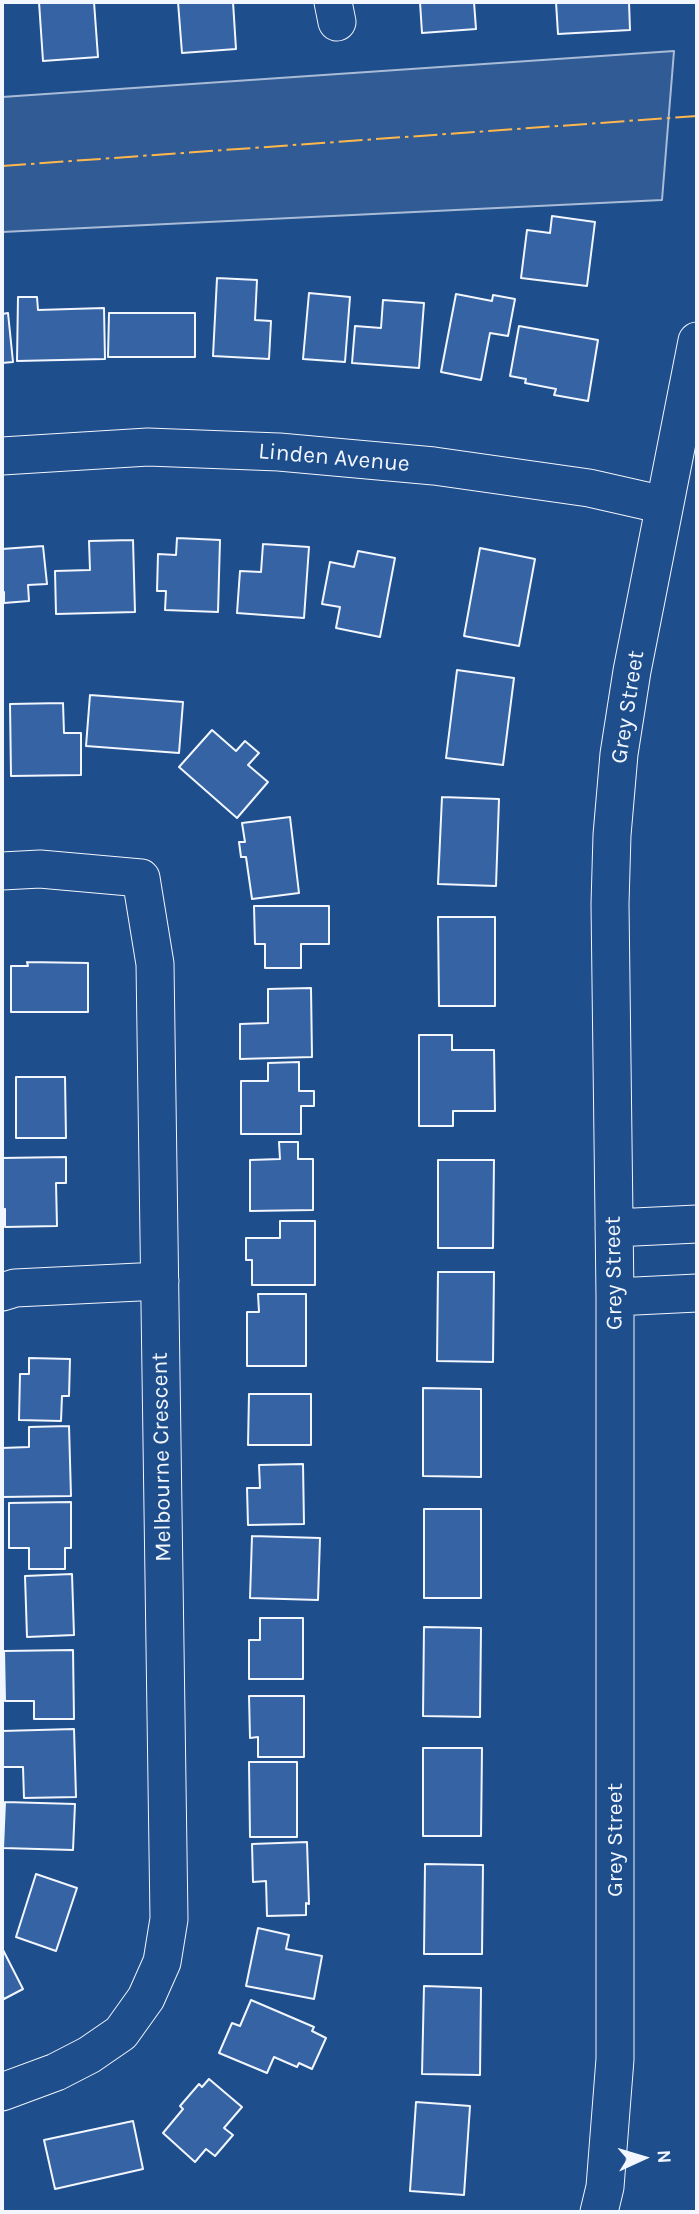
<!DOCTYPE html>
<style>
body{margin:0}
#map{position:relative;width:699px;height:2214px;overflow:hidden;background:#1f4e8c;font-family:Karla,sans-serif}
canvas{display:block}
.frame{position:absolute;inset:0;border:4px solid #f2f6ff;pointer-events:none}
.north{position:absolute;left:608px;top:2123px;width:70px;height:70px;-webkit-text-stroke:5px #1f4e8c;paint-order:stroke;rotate:86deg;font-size:19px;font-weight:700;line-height:28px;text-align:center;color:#f2f6ff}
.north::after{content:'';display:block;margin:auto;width:24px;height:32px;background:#f2f6ff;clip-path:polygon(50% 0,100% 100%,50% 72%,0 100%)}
</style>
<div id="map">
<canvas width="699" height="2214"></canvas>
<div class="frame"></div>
<div class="north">N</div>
</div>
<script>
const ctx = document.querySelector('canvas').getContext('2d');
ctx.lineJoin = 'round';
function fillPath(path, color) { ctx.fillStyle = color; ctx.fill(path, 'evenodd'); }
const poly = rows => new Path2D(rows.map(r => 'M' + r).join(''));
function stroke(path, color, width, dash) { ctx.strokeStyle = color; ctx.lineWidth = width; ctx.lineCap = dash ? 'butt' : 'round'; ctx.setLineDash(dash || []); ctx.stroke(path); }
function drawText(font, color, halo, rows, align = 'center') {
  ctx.font = font + ' Karla,sans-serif'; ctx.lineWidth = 5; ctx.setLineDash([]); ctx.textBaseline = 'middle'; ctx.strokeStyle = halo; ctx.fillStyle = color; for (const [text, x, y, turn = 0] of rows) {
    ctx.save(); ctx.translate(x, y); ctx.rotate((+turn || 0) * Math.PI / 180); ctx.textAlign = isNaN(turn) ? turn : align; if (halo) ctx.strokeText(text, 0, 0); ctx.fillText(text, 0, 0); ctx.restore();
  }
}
const green = poly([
 [674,51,662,200,2,232,2,97,674,51]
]);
fillPath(green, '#305b95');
stroke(green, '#a8bbd7', 2);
const building = poly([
 [39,2,94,2,98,57,43,61,39,2],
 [178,2,233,2,236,49,182,53,178,2],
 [420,2,474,2,476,29,422,33,420,2],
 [556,2,629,2,630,30,558,34,556,2],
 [552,216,595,222,587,286,521,278,527,230,550,233,552,216],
 [217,278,257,280,255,320,271,321,269,359,213,356,217,278],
 [309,293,350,297,345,362,303,359,309,293],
 [456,294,492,301,493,295,515,299,508,336,490,333,481,380,441,372,456,294],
 [18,297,37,297,38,310,104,308,105,359,17,361,18,297],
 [383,300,424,303,419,368,352,363,355,326,381,328,383,300],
 [8,313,13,362,2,363,2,314,8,313],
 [109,313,195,313,195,357,108,357,109,313],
 [519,326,598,340,588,401,554,395,556,389,525,383,526,379,510,376,519,326],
 [177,538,220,540,218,612,165,610,166,591,157,591,158,554,176,555,177,538],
 [133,540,135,612,56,614,55,571,90,570,89,541,133,540],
 [263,544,309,547,304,618,237,613,240,571,261,572,263,544],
 [43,546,47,584,28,585,29,601,4,603,4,592,2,592,2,549,43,546],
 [480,548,535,559,519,646,464,636,480,548],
 [358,551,395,558,380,637,336,628,340,607,322,604,330,562,354,567,358,551],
 [457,670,514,678,503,765,446,758,457,670],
 [90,695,183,702,179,753,86,746,90,695],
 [63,703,64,733,81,733,81,775,11,776,10,704,63,703],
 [212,730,236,751,245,741,259,753,248,765,268,782,237,818,179,767,212,730],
 [442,797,499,799,496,886,438,884,442,797],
 [290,817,299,893,252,899,246,857,241,857,239,842,245,842,242,823,290,817],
 [254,906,329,906,329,944,301,944,301,968,265,968,265,944,255,944,254,906],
 [438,917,495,917,495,1006,439,1006,438,917],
 [27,962,88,963,88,1012,11,1012,11,966,28,966,27,962],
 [311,988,312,1057,240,1059,240,1024,268,1023,268,989,311,988],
 [419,1035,452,1035,452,1050,494,1050,495,1111,453,1111,453,1126,419,1126,419,1035],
 [299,1062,299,1091,314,1091,314,1106,301,1106,301,1134,241,1134,241,1081,268,1081,268,1063,299,1062],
 [16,1077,65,1077,66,1138,16,1138,16,1077],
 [279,1142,298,1142,298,1159,313,1159,313,1210,250,1211,250,1160,280,1159,279,1142],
 [66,1157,66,1183,56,1183,57,1226,5,1227,5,1209,2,1209,2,1158,66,1157],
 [438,1160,494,1160,493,1248,438,1248,438,1160],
 [280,1221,315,1221,315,1285,252,1285,252,1260,246,1260,246,1238,280,1238,280,1221],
 [438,1272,494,1272,493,1362,437,1361,438,1272],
 [258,1294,306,1294,306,1366,247,1366,247,1312,259,1312,258,1294],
 [29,1358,70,1359,69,1396,62,1396,61,1421,19,1420,20,1374,29,1374,29,1358],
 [423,1388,481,1389,481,1477,423,1476,423,1388],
 [249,1394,311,1394,311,1445,248,1445,249,1394],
 [69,1426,71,1496,2,1497,2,1448,29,1447,29,1427,69,1426],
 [303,1464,304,1524,248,1525,247,1488,260,1488,259,1465,303,1464],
 [71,1502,71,1548,65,1548,65,1569,29,1569,29,1548,9,1548,9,1503,71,1502],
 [424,1509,481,1509,481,1598,424,1598,424,1509],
 [252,1536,320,1538,318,1600,250,1598,252,1536],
 [72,1574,74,1635,27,1637,25,1576,72,1574],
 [260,1618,303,1618,303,1679,249,1679,249,1640,260,1640,260,1618],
 [424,1627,481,1628,480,1717,423,1716,424,1627],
 [73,1650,74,1719,34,1719,34,1701,5,1701,4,1651,73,1650],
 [249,1696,304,1696,304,1757,258,1757,258,1737,250,1738,249,1696],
 [74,1729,76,1797,24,1798,23,1767,2,1767,2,1731,74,1729],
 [423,1748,482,1748,481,1836,423,1836,423,1748],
 [249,1762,297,1762,297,1837,250,1837,249,1762],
 [5,1802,75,1804,73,1850,3,1848,5,1802],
 [307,1842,309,1904,306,1903,306,1915,267,1916,266,1881,253,1882,252,1844,307,1842],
 [425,1864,483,1865,482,1954,424,1954,425,1864],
 [36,1874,77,1888,56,1951,16,1937,36,1874],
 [258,1928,289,1935,286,1949,322,1956,314,1999,246,1986,258,1928],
 [2,1948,23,1989,4,1999,2,1994,2,1948],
 [424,1986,481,1988,480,2075,422,2074,424,1986],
 [251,2000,314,2027,312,2031,326,2038,312,2069,299,2063,297,2067,274,2057,267,2073,219,2053,232,2023,240,2026,251,2000],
 [209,2079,242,2107,224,2128,233,2135,215,2156,206,2149,195,2162,163,2133,183,2109,180,2106,199,2084,202,2087,209,2079],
 [416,2102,470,2106,464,2195,410,2191,416,2102],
 [133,2121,143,2169,55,2189,44,2140,133,2121]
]);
fillPath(building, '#3563a3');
stroke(building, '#f2f6ff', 2);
const minor = poly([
 [333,2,337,22],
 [2,456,148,447,279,452,434,466,589,488,664,505],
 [2,871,40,869,141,878,155,964,169,1919,162,1962,146,1998,121,2033,89,2055,56,2072,2,2092],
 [614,1228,697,1224],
 [2,1292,15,1288,160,1281],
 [615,1297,697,1293],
 [599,2212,605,2187,615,2059,615,1297,610,904,612,835,619,754,632,671,697,341]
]);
stroke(minor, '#f2f6ff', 39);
stroke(minor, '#1f4e8c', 37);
stroke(poly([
 [2,166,697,116]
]), '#ffb74d', 2, [24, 5, 3.5, 5]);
drawText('23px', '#f2f6ff', '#1f4e8c', [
 ["Linden Avenue",334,458,5],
 ["Grey Street",628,707,-81],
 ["Grey Street",614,1273,-91],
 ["Melbourne Crescent",162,1457,-91],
 ["Grey Street",615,1840,-90]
]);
</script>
